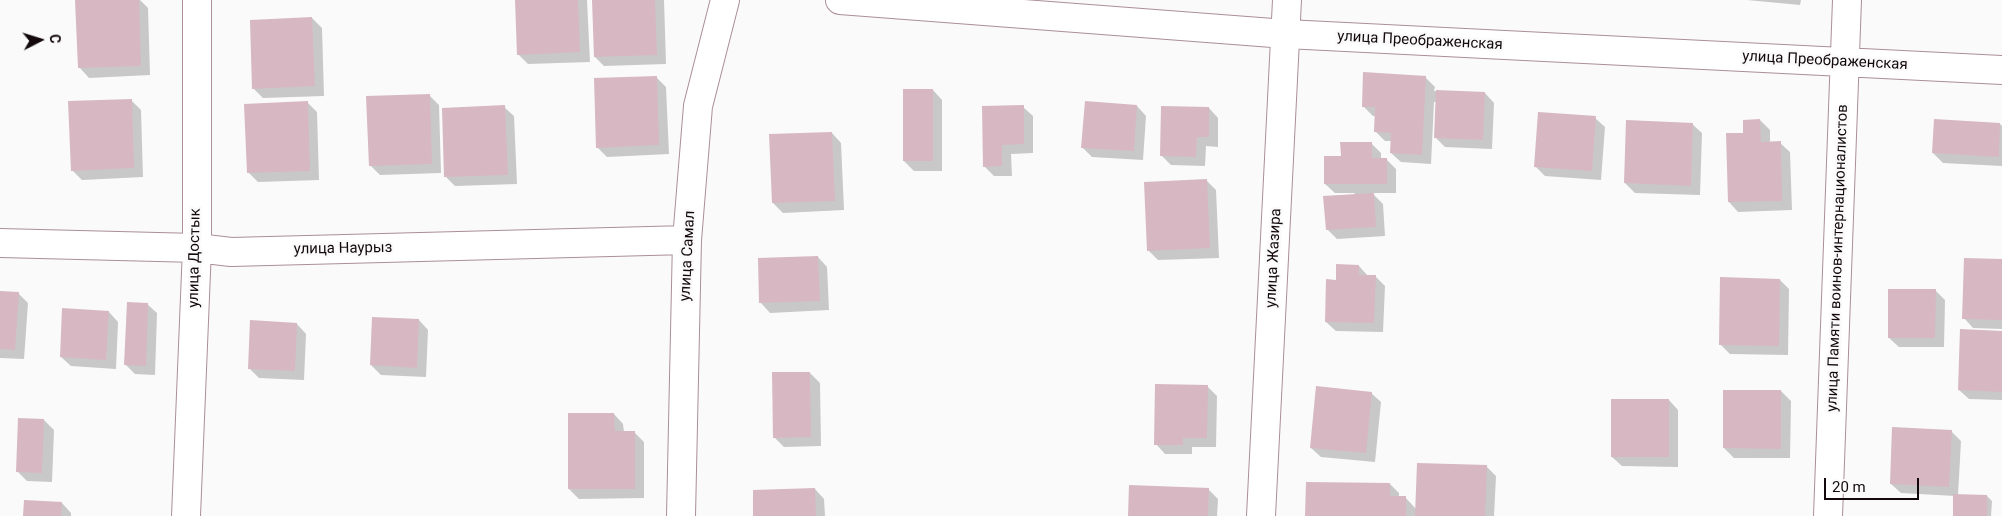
<!DOCTYPE html>
<meta charset="utf-8">
<style>
body{margin:0}
#map{position:relative;width:2002px;height:516px;overflow:hidden;background:#fafafa;font-family:Roboto,sans-serif}
canvas{display:block}
.north{position:absolute;left:15px;top:15px;width:50px;height:50px;-webkit-text-stroke:4px #fafafa;paint-order:stroke;rotate:85deg;font-size:14px;font-weight:700;line-height:20px;text-align:center;color:#13090d}
.north::after{content:'';display:block;margin:auto;width:18px;height:22px;background:#13090d;clip-path:polygon(50% 0,100% 100%,50% 72%,0 100%)}
.scale{position:absolute;left:1824px;top:478px;width:95px;height:22px;box-sizing:border-box;border:2px solid #13090d;border-top:0;padding-left:6px;font-size:15px;line-height:18px;white-space:nowrap;color:#13090d;-webkit-text-stroke:4px #fafafa;paint-order:stroke}
</style>
<div id="map">
<canvas width="2002" height="516"></canvas>
<div class="north">С</div>
<div class="scale">20 m</div>
</div>
<script>
const ctx = document.querySelector('canvas').getContext('2d');
ctx.lineJoin = 'round';
function fillPath(path, color) { ctx.fillStyle = color; ctx.fill(path, 'evenodd'); }
const poly = rows => new Path2D(rows.map(r => 'M' + r).join(''));
function stroke(path, color, width, dash) { ctx.strokeStyle = color; ctx.lineWidth = width; ctx.lineCap = dash ? 'butt' : 'round'; ctx.setLineDash(dash || []); ctx.stroke(path); }
function drawText(font, color, halo, rows, align = 'center') {
  ctx.font = font + ' Roboto,sans-serif'; ctx.lineWidth = 5; ctx.setLineDash([]); ctx.textBaseline = 'middle'; ctx.strokeStyle = halo; ctx.fillStyle = color; for (const [text, x, y, turn = 0] of rows) {
    ctx.save(); ctx.translate(x, y); ctx.rotate((+turn || 0) * Math.PI / 180); ctx.textAlign = isNaN(turn) ? turn : align; if (halo) ctx.strokeText(text, 0, 0); ctx.fillText(text, 0, 0); ctx.restore();
  }
}
fillPath(poly([
 [77,0,140,0,148,8,150,75,89,78,80,68],
 [517,0,587,0,590,62,528,64,518,54],
 [593,0,664,0,666,64,604,66,595,57],
 [1747,0,1801,0,1800,5],
 [312,18,322,28,324,96,263,98,253,88],
 [656,77,666,87,669,154,607,157,597,147],
 [1425,77,1435,87,1434,91,1485,93,1494,103,1492,149,1445,147,1435,137,1436,102,1434,102,1431,164,1401,162,1391,153,1392,141,1385,141,1375,131,1376,116,1373,116,1363,106],
 [933,90,942,100,942,171,914,171,904,161],
 [429,95,439,105,441,173,380,175,370,165],
 [131,100,141,110,143,177,82,180,72,170],
 [307,102,317,112,319,180,258,182,248,172],
 [1137,106,1146,116,1143,160,1092,157,1082,147],
 [504,107,514,116,517,184,455,186,446,177],
 [1023,107,1033,116,1033,153,1011,154,1012,176,994,176,984,166],
 [1209,108,1218,118,1218,147,1206,146,1205,166,1171,165,1161,155],
 [1595,118,1605,127,1601,180,1545,176,1535,166],
 [1760,120,1770,130,1770,143,1780,143,1790,152,1792,210,1738,212,1729,202,1744,134],
 [1692,124,1702,133,1700,195,1635,193,1625,183],
 [2000,124,2002,126,2002,166,1943,163,1933,153],
 [832,133,841,143,844,210,783,213,773,203],
 [1371,143,1381,153,1381,159,1386,159,1396,169,1396,193,1372,193,1383,204,1385,236,1337,239,1327,229,1355,193,1335,193,1325,184,1342,157],
 [1207,181,1216,190,1219,258,1158,260,1148,250],
 [818,257,827,267,829,310,770,313,761,303],
 [2002,261,2002,329,1973,328,1964,318],
 [1359,266,1368,276,1375,276,1385,286,1383,332,1336,331,1326,322,1337,281],
 [1780,280,1789,289,1788,355,1730,354,1720,344],
 [1935,290,1945,300,1944,347,1899,347,1889,338],
 [0,292,18,293,28,303,24,359,0,358],
 [147,304,157,313,155,375,135,374,126,365],
 [109,312,118,322,116,369,71,366,61,357],
 [419,320,428,330,426,377,381,375,371,365],
 [297,324,306,334,304,380,259,378,249,368],
 [2002,332,2002,400,1969,399,1959,390],
 [810,373,820,383,821,446,784,447,774,437],
 [1207,386,1217,396,1216,447,1192,447,1192,454,1165,454,1156,444],
 [1781,391,1791,401,1790,458,1734,458,1724,448],
 [1371,393,1381,402,1375,462,1321,457,1311,448],
 [1669,400,1678,410,1678,467,1622,466,1612,457],
 [614,414,623,424,624,432,634,432,644,442,644,498,579,499,569,489],
 [44,420,54,430,52,482,27,481,18,472],
 [1951,431,1961,441,1958,495,1987,496,1992,501,1991,516,1954,516,1955,496,1901,493,1891,484],
 [1486,466,1496,476,1494,516,1307,516,1390,484,1399,493,1399,497,1405,497,1416,509],
 [815,489,824,499,825,516,755,516],
 [1208,489,1218,499,1217,516,1129,516],
 [62,503,71,513,71,516,24,516]
]), '#0003');
fillPath(poly([
 [75,0,139,0,141,66,78,68],
 [515,0,578,0,580,52,517,55],
 [592,0,655,0,657,55,594,57],
 [312,17,315,86,252,89,250,20],
 [1363,72,1426,76,1422,155,1390,153,1391,133,1374,132,1375,107,1362,107],
 [657,76,659,145,596,148,594,78],
 [903,89,933,89,933,161,903,161],
 [1436,90,1485,92,1483,140,1434,138],
 [430,94,432,164,369,166,366,96],
 [132,99,134,168,71,171,68,101],
 [308,101,310,171,247,173,244,104],
 [1085,101,1137,105,1134,151,1081,148],
 [505,105,508,175,444,177,442,108],
 [1024,105,1024,144,1002,145,1002,166,983,167,982,106],
 [1161,106,1209,107,1209,137,1197,137,1196,157,1160,156],
 [1538,112,1596,116,1592,171,1534,167],
 [1760,119,1761,142,1781,141,1782,201,1728,202,1726,133,1743,133,1743,120],
 [1934,119,2000,123,1999,157,1932,153],
 [1626,120,1693,123,1691,186,1624,183],
 [832,132,835,201,772,203,769,134],
 [1340,142,1372,142,1372,158,1387,158,1387,184,1324,184,1324,156,1341,156],
 [1207,179,1210,248,1147,251,1144,182],
 [1374,193,1376,227,1326,230,1323,196],
 [818,256,820,301,759,303,758,258],
 [1964,258,2002,259,2002,320,1962,319],
 [1336,264,1359,265,1359,275,1376,275,1374,323,1325,322,1326,279,1336,280],
 [1720,277,1780,279,1779,346,1719,345],
 [1888,289,1936,289,1935,338,1888,338],
 [0,291,19,292,15,350,0,349],
 [127,302,148,303,146,366,124,365],
 [62,308,109,311,106,360,60,357],
 [372,317,419,319,417,368,370,365],
 [250,320,297,323,295,371,248,369],
 [1960,329,2002,331,2002,392,1958,390],
 [772,372,810,372,811,437,773,438],
 [1155,384,1208,385,1207,438,1183,438,1183,445,1154,445],
 [1316,386,1372,392,1366,453,1310,448],
 [1723,390,1781,390,1781,449,1723,448],
 [1611,399,1669,399,1669,457,1611,457],
 [568,413,614,413,615,431,635,431,635,489,568,489],
 [18,418,44,419,42,473,16,472],
 [1892,427,1952,430,1949,487,1890,484],
 [1417,463,1487,465,1485,516,1415,516],
 [1306,482,1390,483,1390,496,1406,496,1406,516,1305,516],
 [1129,485,1209,488,1208,516,1128,516],
 [815,488,816,516,753,516,753,490],
 [1953,494,1987,495,1987,516,1953,516],
 [24,500,62,502,61,516,23,516]
]), '#d6b7c2');
const minor = poly([
 [840,0,1286,34,2002,70],
 [0,243,197,248,231,252,687,240],
 [186,516,197,248,197,0],
 [681,516,687,240,698,106,725,0],
 [1261,516,1287,0],
 [1828,516,1847,0]
]);
stroke(minor, '#ab8e98', 30);
stroke(minor, '#fff', 28);
drawText('15px', '#13090d', '#fafafa', [
 ["улица Преображенская",1420,41,3],
 ["улица Преображенская",1825,61,3],
 ["улица Наурыз",343,249,-1],
 ["улица Самал",688,256,-87],
 ["улица Достык",195,258,-89],
 ["улица Жазира",1274,258,-87],
 ["улица Памяти воинов-интернационалистов",1838,258,-88]
]);
</script>
